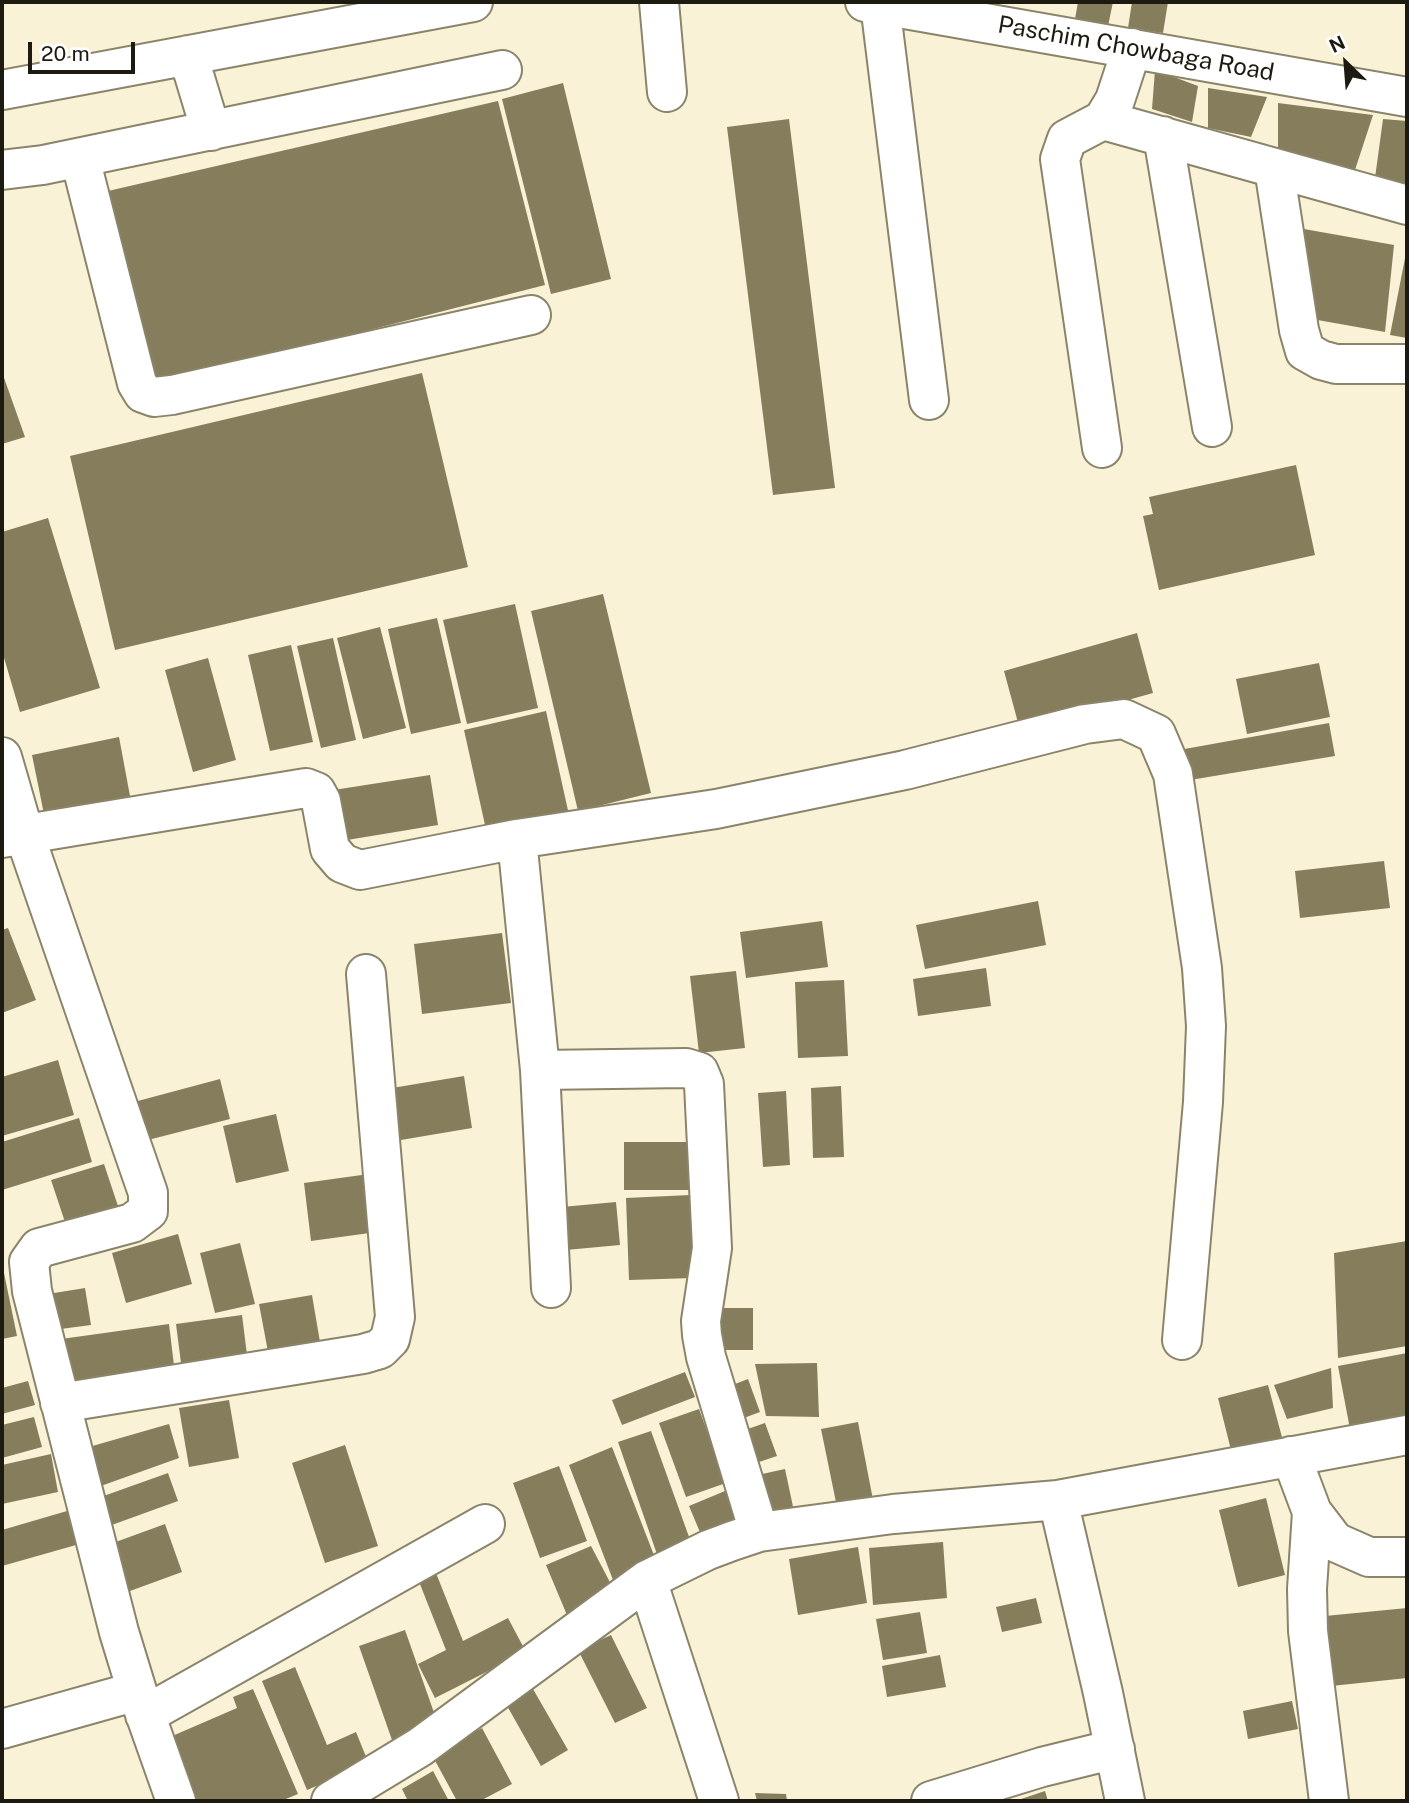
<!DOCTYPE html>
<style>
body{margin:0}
#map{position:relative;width:1409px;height:1803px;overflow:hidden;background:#f9f2d7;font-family:"Public Sans",sans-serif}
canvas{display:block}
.frame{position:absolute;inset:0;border:4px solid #1d1b11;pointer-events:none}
.north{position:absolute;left:1311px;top:28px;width:70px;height:70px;-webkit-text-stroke:5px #fff;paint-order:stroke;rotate:335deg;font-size:19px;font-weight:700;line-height:28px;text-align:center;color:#1d1b11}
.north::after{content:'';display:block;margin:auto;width:24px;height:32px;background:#1d1b11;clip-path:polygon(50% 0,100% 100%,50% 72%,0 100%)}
.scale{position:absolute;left:28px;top:42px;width:107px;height:32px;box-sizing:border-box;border:4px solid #1d1b11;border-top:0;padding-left:9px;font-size:21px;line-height:24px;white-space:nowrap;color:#1d1b11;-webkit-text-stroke:5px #fff;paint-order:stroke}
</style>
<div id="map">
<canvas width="1409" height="1803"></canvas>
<div class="frame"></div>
<div class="north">N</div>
<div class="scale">20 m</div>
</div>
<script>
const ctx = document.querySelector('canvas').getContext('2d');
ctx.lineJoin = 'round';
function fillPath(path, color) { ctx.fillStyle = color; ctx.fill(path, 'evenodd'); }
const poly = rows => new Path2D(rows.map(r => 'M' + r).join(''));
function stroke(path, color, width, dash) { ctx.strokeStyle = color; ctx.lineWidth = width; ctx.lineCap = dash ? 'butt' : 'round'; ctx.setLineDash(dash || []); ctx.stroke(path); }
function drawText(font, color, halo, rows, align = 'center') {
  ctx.font = font + ' "Public Sans",sans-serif'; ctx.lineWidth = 5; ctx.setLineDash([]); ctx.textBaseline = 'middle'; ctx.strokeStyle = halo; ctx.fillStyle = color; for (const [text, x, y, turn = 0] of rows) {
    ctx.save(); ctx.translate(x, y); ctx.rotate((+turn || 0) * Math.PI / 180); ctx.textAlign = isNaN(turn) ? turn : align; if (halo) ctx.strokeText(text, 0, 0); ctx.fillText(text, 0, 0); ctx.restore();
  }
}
fillPath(poly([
 [1078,2,1113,2,1108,26,1075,19],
 [1132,2,1168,2,1163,33,1128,28],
 [1155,70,1198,86,1192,122,1152,109],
 [563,83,611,279,551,294,502,99],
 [1208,88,1267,97,1251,137,1208,128],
 [498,101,545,285,151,386,108,191],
 [1278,103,1373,115,1355,170,1278,150],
 [789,119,835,488,773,495,727,127],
 [1383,119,1407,121,1407,186,1375,178],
 [1304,229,1394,245,1385,332,1312,319],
 [1406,253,1407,253,1407,338,1390,335],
 [2,372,25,437,2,444],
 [422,373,468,567,115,650,70,456],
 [1296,465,1315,555,1159,590,1143,516,1153,514,1149,497],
 [48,518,100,688,20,712,2,651,2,532],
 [603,594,651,793,578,811,531,611],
 [515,604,538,708,467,724,443,620],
 [437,618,461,723,411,734,388,629],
 [380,627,406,728,363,739,337,638],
 [1137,633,1153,693,1020,730,1004,671],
 [333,638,356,740,321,748,297,646],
 [291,645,313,742,270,751,248,655],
 [208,658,236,760,193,772,165,670],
 [1319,663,1330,717,1247,734,1236,679],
 [546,711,569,815,487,834,464,730],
 [1329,723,1335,756,1184,781,1179,750],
 [119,737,130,796,44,814,32,755],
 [430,775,438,825,335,842,327,791],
 [1384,861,1390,908,1300,918,1295,871],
 [1038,901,1046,945,925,969,916,925],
 [822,921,828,967,746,978,740,932],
 [8,928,36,1000,2,1013,2,930],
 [502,933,511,1003,422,1014,414,944],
 [986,968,991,1006,918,1016,913,979],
 [736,971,745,1048,699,1053,690,976],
 [844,980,848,1056,798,1058,795,982],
 [58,1060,74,1115,2,1136,2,1077],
 [464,1076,472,1128,389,1142,380,1090],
 [220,1079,230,1119,144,1141,134,1102],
 [841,1086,844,1157,813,1158,811,1088],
 [786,1091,790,1165,763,1167,758,1093],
 [276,1114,289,1171,236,1183,223,1126],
 [79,1118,92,1162,2,1190,2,1142],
 [624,1142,697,1142,697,1190,624,1190],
 [104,1164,120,1212,67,1228,51,1180],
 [369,1174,377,1232,311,1241,304,1183],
 [690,1195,693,1278,629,1280,626,1198],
 [616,1202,620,1245,555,1251,551,1208],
 [178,1234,192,1284,126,1303,112,1253],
 [1407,1241,1407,1346,1338,1358,1334,1253],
 [240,1243,255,1304,215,1313,200,1253],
 [3,1268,17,1336,2,1339,2,1269],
 [85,1288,91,1325,53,1330,48,1294],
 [312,1295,321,1348,269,1357,259,1304],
 [718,1308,753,1308,753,1350,718,1350],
 [242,1315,248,1363,182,1371,176,1324],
 [169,1324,175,1374,61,1390,54,1340],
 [1407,1353,1407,1418,1350,1429,1338,1366],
 [817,1363,819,1417,766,1416,755,1364],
 [1331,1368,1333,1408,1287,1419,1274,1385],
 [685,1372,695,1397,622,1425,612,1400],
 [748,1379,760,1412,733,1422,722,1389],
 [28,1381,35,1405,2,1414,2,1388],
 [1268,1385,1283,1441,1232,1454,1218,1398],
 [229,1400,239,1458,189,1467,179,1408],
 [699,1409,726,1483,686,1497,659,1423],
 [34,1417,42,1447,2,1458,2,1425],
 [858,1422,874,1505,838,1512,821,1429],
 [765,1423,777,1456,750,1465,739,1432],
 [169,1424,179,1458,98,1487,82,1449],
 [651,1431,693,1548,659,1560,618,1442],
 [345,1445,378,1546,325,1563,292,1463],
 [612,1447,657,1563,613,1580,569,1465],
 [51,1454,58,1492,2,1504,2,1465],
 [559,1466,587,1541,540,1558,513,1483],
 [785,1469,795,1516,764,1523,753,1476],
 [168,1473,178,1501,109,1526,98,1498],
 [725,1491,737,1525,702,1537,689,1506],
 [1266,1498,1285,1575,1238,1587,1219,1510],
 [67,1511,76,1545,2,1566,2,1530],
 [165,1524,182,1572,119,1595,102,1547],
 [943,1542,947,1598,873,1605,869,1548],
 [591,1546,613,1588,572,1627,546,1565],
 [858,1547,867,1603,798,1615,789,1559],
 [434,1568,463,1641,508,1618,526,1652,435,1698,418,1664,446,1650,416,1574],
 [1036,1598,1042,1623,1002,1632,996,1607],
 [1407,1608,1407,1678,1322,1687,1315,1617],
 [920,1612,927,1653,883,1660,876,1619],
 [405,1630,438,1724,392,1740,359,1646],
 [611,1635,647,1708,615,1723,578,1650],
 [940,1655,946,1687,887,1697,882,1666],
 [295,1667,327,1745,356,1732,369,1764,307,1790,262,1681],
 [253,1689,298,1794,281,1801,189,1801,163,1740,237,1708,233,1697],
 [533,1689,568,1750,541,1766,506,1704],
 [1292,1701,1298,1729,1248,1739,1243,1711],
 [482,1728,512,1784,480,1801,457,1801,432,1755],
 [433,1771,449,1801,408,1801,402,1789],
 [1045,1791,1048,1801,1015,1801],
 [755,1793,786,1794,787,1801,757,1801]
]), '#867d5c');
const minor = poly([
 [659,2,667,92],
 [865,2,1407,97],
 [880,4,929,400],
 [188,55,211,131],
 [2,90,473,2],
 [1103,120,1407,205],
 [1163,136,1212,427],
 [80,158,137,383,143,393,154,397,172,395,531,315],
 [1274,168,1299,330,1305,351,1321,360,1336,364,1407,364],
 [2,170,43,165,502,70],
 [1102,448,1060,159,1067,139,1103,120,1115,100,1132,48],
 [2,757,24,833,148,1193,148,1211,132,1223,39,1248,29,1262,32,1291,119,1632,137,1691,176,1801],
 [2,838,306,788,316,792,321,801,330,849,342,863,360,870,517,839,716,809,905,770,1085,724,1124,719,1156,734,1173,774,1202,968,1206,1026,1203,1102,1182,1340],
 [517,839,540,1070,551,1288],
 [540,1070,686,1068,699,1072,704,1084,712,1248,701,1321,702,1335,706,1357,759,1532],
 [60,1403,363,1354,380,1349,390,1339,395,1317,366,974],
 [1291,1456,1312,1512,1335,1542,1369,1557,1407,1557],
 [1058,1500,1103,1693,1125,1801],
 [1312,1512,1307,1589,1308,1631,1329,1801],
 [647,1580,719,1801],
 [145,1715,485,1524],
 [2,1729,137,1691],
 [331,1801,420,1747,647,1580,708,1550,732,1541,759,1532,893,1514,1058,1500,1407,1435],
 [931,1801,1042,1767,1115,1749]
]);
stroke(minor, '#8a846b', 42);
stroke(minor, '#fff', 38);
drawText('24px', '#1d1b11', '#fff', [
 ["Paschim Chowbaga Road",1136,49,10]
]);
</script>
